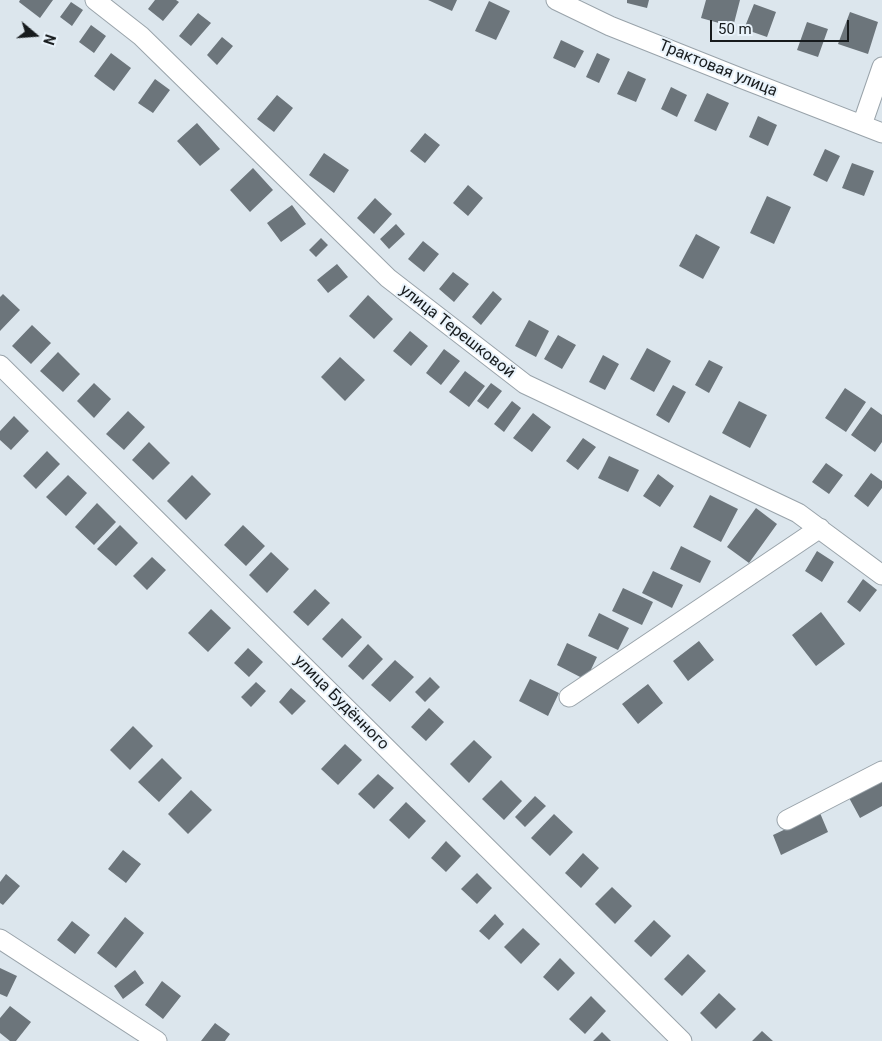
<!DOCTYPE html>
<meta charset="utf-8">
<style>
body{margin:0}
#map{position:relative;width:882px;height:1041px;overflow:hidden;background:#dce6ed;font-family:Roboto,sans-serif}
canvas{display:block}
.north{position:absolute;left:10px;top:10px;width:50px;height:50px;-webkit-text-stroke:4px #e9f3fb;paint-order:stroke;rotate:108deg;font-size:14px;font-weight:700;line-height:20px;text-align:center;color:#171b1d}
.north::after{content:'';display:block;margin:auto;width:18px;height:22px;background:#171b1d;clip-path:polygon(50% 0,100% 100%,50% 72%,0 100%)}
.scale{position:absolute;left:710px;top:20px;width:139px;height:22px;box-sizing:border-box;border:2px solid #171b1d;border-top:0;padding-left:6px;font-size:15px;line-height:18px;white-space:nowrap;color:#171b1d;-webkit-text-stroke:4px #e9f3fb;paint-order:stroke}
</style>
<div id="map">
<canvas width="882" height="1041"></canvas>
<div class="north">N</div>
<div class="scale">50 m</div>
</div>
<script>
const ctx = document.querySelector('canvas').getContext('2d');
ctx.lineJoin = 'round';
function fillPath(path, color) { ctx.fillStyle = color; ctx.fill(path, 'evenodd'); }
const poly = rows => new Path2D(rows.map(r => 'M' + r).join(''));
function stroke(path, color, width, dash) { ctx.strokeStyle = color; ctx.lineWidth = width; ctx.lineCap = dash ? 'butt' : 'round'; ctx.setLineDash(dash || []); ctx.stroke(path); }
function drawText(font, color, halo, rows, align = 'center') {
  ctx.font = font + ' Roboto,sans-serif'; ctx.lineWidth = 4; ctx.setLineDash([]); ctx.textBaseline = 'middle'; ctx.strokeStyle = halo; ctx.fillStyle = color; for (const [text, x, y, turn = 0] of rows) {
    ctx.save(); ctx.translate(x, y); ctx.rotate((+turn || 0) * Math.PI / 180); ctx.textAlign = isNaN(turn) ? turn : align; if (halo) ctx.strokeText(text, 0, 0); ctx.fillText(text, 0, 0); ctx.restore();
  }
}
fillPath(poly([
 [20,0,53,0,40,18,19,2],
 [155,0,176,0,179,2,163,21,148,9],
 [428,0,457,0,452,11],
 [627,0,649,0,647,8,627,3],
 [706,0,740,0,733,27,701,18],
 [489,1,510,11,496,40,475,31],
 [71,2,83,10,72,26,60,17],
 [754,4,776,12,767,37,744,29],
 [850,12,878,22,868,54,838,44],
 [198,13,211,23,191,46,179,36],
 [807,22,828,29,818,57,797,50],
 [91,25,106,36,94,53,79,42],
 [222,37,233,46,217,65,207,55],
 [561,40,584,51,575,68,553,58],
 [111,53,131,68,114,91,94,76],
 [597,53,610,59,599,83,586,77],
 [628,71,646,79,636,102,617,94],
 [155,79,170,90,153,113,138,103],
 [671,87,687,95,677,117,661,109],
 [707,93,729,103,716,131,694,121],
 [277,95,293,108,274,132,257,119],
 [758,116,777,125,768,146,749,137],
 [197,123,220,149,200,166,177,141],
 [425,133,440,145,425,163,410,151],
 [825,149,840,156,827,182,813,175],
 [324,153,349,170,334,193,309,175],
 [852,163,874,171,864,196,842,188],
 [253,168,273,190,250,212,230,190],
 [468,185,483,198,468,216,453,203],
 [767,196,791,207,774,244,750,233],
 [375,198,392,214,374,234,357,218],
 [292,205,306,224,281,242,267,223],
 [396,224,405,234,389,249,380,239],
 [696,234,720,247,703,279,679,266],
 [321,238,328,245,316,257,309,250],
 [423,241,439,254,424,272,408,259],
 [337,264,348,277,328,293,317,280],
 [453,272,469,284,454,302,439,289],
 [493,291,502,299,481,325,472,317],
 [3,294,20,310,0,331,0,297],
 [368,295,393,319,374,339,349,316],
 [529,320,549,331,536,357,515,346],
 [32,325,51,343,31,364,12,346],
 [410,331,428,346,411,366,393,351],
 [558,335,576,345,562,369,544,359],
 [647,348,671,361,654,392,630,379],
 [444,349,460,361,441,385,426,373],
 [58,352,80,374,63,392,40,371],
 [603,355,619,364,605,390,589,382],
 [340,357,365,380,345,401,321,377],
 [709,360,723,367,709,393,695,385],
 [465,371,485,386,469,407,449,392],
 [94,383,111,399,94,418,77,401],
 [491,383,502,391,488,409,477,401],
 [673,385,686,392,669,423,656,415],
 [845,388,866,402,846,432,825,418],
 [512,401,521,408,504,432,494,424],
 [739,401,767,415,750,448,722,433],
 [871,407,882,415,882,442,875,452,851,435],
 [128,411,145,427,124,450,106,434],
 [533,413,551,427,532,452,513,438],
 [14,416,29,431,11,450,0,440,0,431],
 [583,438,596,447,578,470,566,461],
 [149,442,170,463,153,480,132,460],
 [47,451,60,464,36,489,23,476],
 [609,456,639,470,628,492,598,478],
 [826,463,843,475,829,494,812,482],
 [871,473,882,481,882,488,868,507,854,496],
 [658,474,674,486,660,507,643,496],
 [68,475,87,493,66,516,46,497],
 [192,475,211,494,186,520,167,501],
 [710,495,738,509,721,542,693,527],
 [97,503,116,522,94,545,75,527],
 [756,508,777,524,749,563,727,547],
 [120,525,138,543,116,566,97,549],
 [243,525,265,546,246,566,224,545],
 [681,546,711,561,700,583,670,569],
 [817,551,834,562,822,582,805,571],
 [271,552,289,569,267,593,249,575],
 [152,557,166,570,147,590,133,576],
 [653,571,683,585,672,608,642,593],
 [863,579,877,590,860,612,847,602],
 [623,588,653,602,642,625,612,611],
 [315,589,330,603,308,626,293,612],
 [211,609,231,628,208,652,188,633],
 [821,612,845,644,816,666,792,635],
 [599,613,629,628,618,650,588,636],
 [342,618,362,637,342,658,322,639],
 [699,641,714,660,688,681,673,661],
 [567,643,597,657,586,680,557,665],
 [368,644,383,659,363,680,348,666],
 [248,648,263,662,249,677,234,663],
 [395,660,414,677,390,702,371,685],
 [430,677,440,687,425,702,415,692],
 [530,679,559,693,548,716,519,701],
 [256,682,266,691,251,707,241,697],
 [648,684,663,703,638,724,622,704],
 [291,688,306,701,292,715,279,702],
 [429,708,444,722,426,741,411,727],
 [133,726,153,746,130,770,110,750],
 [474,740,492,757,469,783,450,764],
 [345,744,362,760,338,785,321,769],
 [162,758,182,778,159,802,138,782],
 [378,774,394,788,374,809,358,794],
 [882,778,882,806,860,818,848,796],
 [501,780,522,801,504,820,482,799],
 [191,790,212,810,188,834,168,814],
 [535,796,546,806,525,827,515,817],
 [406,802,426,821,409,839,389,820],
 [820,813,828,832,781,855,773,835],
 [554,814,573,832,550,856,531,838],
 [446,841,461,856,446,872,431,858],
 [123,850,141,864,126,883,108,869],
 [583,853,599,868,581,888,565,873],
 [477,873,492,888,477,904,461,889],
 [6,874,20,886,3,905,0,903,0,882],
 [612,887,632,906,615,924,595,904],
 [495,914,504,924,489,940,479,931],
 [125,917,144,933,116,968,97,953],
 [654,920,671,936,651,957,634,941],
 [72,921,90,935,75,954,57,940],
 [523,928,540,944,521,964,504,947],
 [688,954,706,971,682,996,664,979],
 [560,958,575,973,558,991,543,977],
 [0,968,17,976,7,997,0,994],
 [135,970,144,983,123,999,114,986],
 [162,981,181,996,163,1019,145,1005],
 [719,993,736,1009,716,1029,700,1013],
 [591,996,606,1011,585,1034,569,1019],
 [10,1006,31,1022,16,1041,10,1041,0,1033,0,1018],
 [215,1023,230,1034,225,1041,201,1041],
 [762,1031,773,1041,752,1041],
 [602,1032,611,1041,593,1041]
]), '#6c757b');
const minor = poly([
 [95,0,141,36,388,278,525,384,798,513,882,575],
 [556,0,610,26,743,79,882,133],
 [862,125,882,67],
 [0,365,682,1041],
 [569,697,820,528],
 [787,820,882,771],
 [0,939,157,1041]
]);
stroke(minor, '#99a3aa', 21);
stroke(minor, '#fff', 19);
drawText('16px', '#171b1d', '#e9f3fb', [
 ["Трактовая улица",718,69,22],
 ["улица Терешковой",457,332,38],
 ["улица Будённого",341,703,45]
]);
</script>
